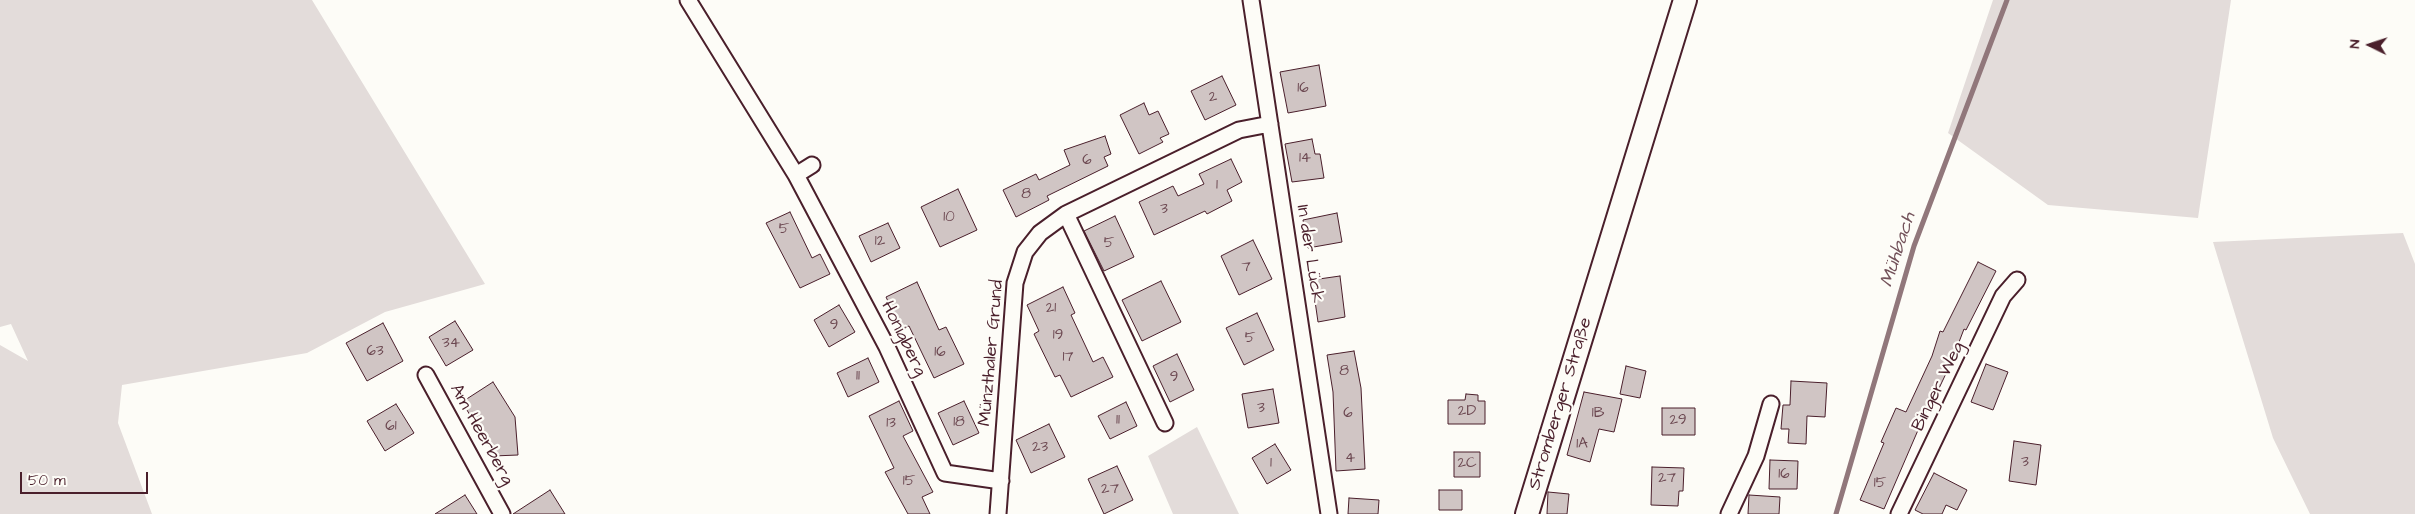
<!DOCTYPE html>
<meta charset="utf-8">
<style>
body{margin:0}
#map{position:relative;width:2415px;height:514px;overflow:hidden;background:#fdfcf7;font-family:"Architects Daughter",sans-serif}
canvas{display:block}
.north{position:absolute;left:2345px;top:20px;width:50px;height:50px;-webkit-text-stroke:4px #fdfcf7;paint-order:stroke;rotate:274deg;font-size:14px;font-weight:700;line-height:20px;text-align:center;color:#4a1f2b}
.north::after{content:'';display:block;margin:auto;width:18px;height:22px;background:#4a1f2b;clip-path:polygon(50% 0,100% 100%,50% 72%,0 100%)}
.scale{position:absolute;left:20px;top:472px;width:128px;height:22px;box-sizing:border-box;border:2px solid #4a1f2b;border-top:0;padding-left:6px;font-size:15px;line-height:18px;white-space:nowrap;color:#4a1f2b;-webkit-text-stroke:4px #fdfcf7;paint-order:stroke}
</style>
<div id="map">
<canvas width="2415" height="514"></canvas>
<div class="north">N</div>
<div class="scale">50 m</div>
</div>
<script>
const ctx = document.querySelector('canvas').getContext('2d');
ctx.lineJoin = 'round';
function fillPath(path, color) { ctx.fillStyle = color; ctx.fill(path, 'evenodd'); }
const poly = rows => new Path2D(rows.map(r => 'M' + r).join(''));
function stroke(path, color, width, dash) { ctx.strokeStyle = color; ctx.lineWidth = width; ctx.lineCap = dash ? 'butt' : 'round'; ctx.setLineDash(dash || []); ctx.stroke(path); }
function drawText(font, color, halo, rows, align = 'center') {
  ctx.font = font + ' "Architects Daughter",sans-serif'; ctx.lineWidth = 4.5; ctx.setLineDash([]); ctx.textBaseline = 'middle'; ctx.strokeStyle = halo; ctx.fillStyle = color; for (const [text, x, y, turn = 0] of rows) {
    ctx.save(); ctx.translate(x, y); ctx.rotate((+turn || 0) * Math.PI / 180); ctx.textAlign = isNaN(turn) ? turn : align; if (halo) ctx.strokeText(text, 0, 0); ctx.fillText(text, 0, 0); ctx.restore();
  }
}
fillPath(poly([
 [0,0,312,0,485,284,385,312,307,353,122,385,118,423,152,514,0,514,0,345,28,361,11,324,0,327],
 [1993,0,2231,0,2198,218,2048,205,1948,133],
 [2403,233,2415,264,2415,514,2310,514,2273,438,2213,242],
 [1197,427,1239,514,1173,514,1148,456]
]), '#e3dcda');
stroke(poly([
 [1836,514,1914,246,2007,0]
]), '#91777b', 5);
const building = poly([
 [1319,65,1326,106,1288,113,1280,72,1319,65],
 [1222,76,1236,105,1205,120,1191,91,1222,76],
 [1144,103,1149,115,1158,111,1169,134,1160,138,1163,142,1139,154,1120,115,1144,103],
 [1105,136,1111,154,1104,157,1108,166,1047,196,1049,200,1016,217,1003,190,1036,174,1039,180,1070,165,1064,150,1105,136],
 [1312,139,1315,154,1320,154,1324,178,1292,182,1285,144,1312,139],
 [1231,159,1242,182,1227,190,1232,201,1207,214,1205,211,1154,235,1139,202,1173,186,1178,196,1204,184,1199,174,1231,159],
 [958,189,977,230,940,247,921,207,958,189],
 [790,212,812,258,820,254,830,274,800,288,766,223,790,212],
 [1337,213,1342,242,1308,248,1303,220,1337,213],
 [1115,216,1134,257,1104,271,1084,231,1115,216],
 [888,223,900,248,871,262,859,236,888,223],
 [1253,240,1272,279,1239,295,1221,256,1253,240],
 [1978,262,1996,271,1966,330,1964,329,1951,363,1933,401,1931,400,1884,509,1860,500,1884,443,1881,442,1896,408,1906,412,1932,356,1940,331,1943,332,1978,262],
 [1340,276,1345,317,1318,322,1312,280,1340,276],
 [1161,281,1181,322,1142,341,1122,300,1161,281],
 [917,282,939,330,946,327,964,364,934,378,909,326,901,329,886,297,917,282],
 [1063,287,1075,313,1071,315,1093,362,1103,357,1113,377,1071,397,1060,375,1055,377,1034,334,1039,331,1027,305,1063,287],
 [839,305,855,332,829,347,814,320,839,305],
 [1257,313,1274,350,1244,365,1226,328,1257,313],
 [455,321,473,350,446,366,429,337,455,321],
 [383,323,403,361,367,381,346,343,383,323],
 [1354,351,1361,388,1365,469,1336,471,1333,392,1327,355,1354,351],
 [1177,354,1194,390,1170,402,1153,366,1177,354],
 [868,358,879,382,848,397,837,373,868,358],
 [1986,364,2008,372,1993,410,1971,402,1986,364],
 [1626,366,1646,371,1640,398,1620,394,1626,366],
 [1791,381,1827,383,1825,417,1807,416,1806,444,1788,443,1789,429,1781,429,1783,405,1790,405,1791,381],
 [493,382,515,417,518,455,493,456,492,451,462,402,493,382],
 [1273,389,1279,423,1248,428,1242,394,1273,389],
 [1584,392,1622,399,1614,432,1599,429,1590,462,1567,455,1584,392],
 [1466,394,1478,395,1478,401,1485,401,1485,424,1448,424,1448,400,1465,400,1466,394],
 [899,401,913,431,903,436,933,492,922,497,930,514,908,514,885,472,894,468,869,416,899,401],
 [964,401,979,433,953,445,938,413,964,401],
 [1126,402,1137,426,1110,439,1098,416,1126,402],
 [396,404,414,433,385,451,367,421,396,404],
 [1662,408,1695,408,1695,435,1662,435,1662,408],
 [1049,424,1065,457,1031,473,1016,440,1049,424],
 [2014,441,2041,445,2036,485,2009,481,2014,441],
 [1275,444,1291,470,1267,484,1252,458,1275,444],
 [1454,452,1480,452,1480,477,1454,477,1454,452],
 [1770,460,1798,461,1797,489,1769,489,1770,460],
 [1117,466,1133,500,1104,514,1088,479,1117,466],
 [1652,467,1684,468,1683,491,1679,491,1678,506,1651,505,1652,467],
 [1934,473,1967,490,1957,510,1946,505,1942,514,1923,514,1915,510,1934,473],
 [550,490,565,514,513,514,550,490],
 [1439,490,1462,490,1462,510,1439,510,1439,490],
 [1548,492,1569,494,1567,514,1547,514,1548,492],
 [465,495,477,514,435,514,465,495],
 [1749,495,1780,497,1779,514,1748,514,1749,495],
 [1349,498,1379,500,1378,514,1348,514,1349,498]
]);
fillPath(building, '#d0c5c4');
stroke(building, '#4a1f2b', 1);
const street = poly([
 [688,0,796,175],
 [1251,0,1329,514],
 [812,165,796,175,887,347,945,473,1001,481],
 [1066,214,1165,423],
 [426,375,502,514],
 [998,514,1015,283,1025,252,1040,233,1066,214,1239,130,1270,124],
 [1729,514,1756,456,1771,404],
 [1899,514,2003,296,2017,280]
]);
const secondary = poly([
 [1527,514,1685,0]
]);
stroke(street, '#4a1f2b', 19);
stroke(secondary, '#4a1f2b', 26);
stroke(street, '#fdfcf7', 15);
stroke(secondary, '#fdfcf7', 22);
drawText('15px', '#6c4851', null, [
 ["16",1303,89],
 ["2",1213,98],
 ["14",1305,159],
 ["6",1087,161],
 ["1",1217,186],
 ["8",1026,195],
 ["3",1164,210],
 ["10",949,218],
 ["5",784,230],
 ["12",880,242],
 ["5",1109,244],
 ["7",1246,268],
 ["21",1051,309],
 ["9",834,326],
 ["19",1058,336],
 ["5",1250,339],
 ["34",451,344],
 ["63",375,352],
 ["16",940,353],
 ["17",1068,358],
 ["8",1344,372],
 ["11",858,377],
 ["9",1174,378],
 ["3",1261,409],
 ["2D",1467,412],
 ["6",1348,414],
 ["1B",1598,414],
 ["11",1118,421],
 ["29",1678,421],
 ["18",959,423],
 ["13",891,424],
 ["61",391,427],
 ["1A",1582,445],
 ["23",1040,448],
 ["4",1350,459],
 ["3",2025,463],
 ["1",1271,464],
 ["2C",1467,464],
 ["16",1784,475],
 ["27",1667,479],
 ["15",909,482],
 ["15",1880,484],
 ["27",1110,490]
]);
drawText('18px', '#4a1f2b', '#fdfcf7', [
 ["In der Lück",1309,254,81],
 ["Honigberg",903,339,64],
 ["Münzthaler Grund",992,353,-85],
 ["Binger Weg",1939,387,-64],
 ["Stromberger Straße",1561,404,-73],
 ["Am Heerberg",481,435,61]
]);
drawText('italic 19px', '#73525a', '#fdfcf7', [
 ["Mühbach",1899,250,-72]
]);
</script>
